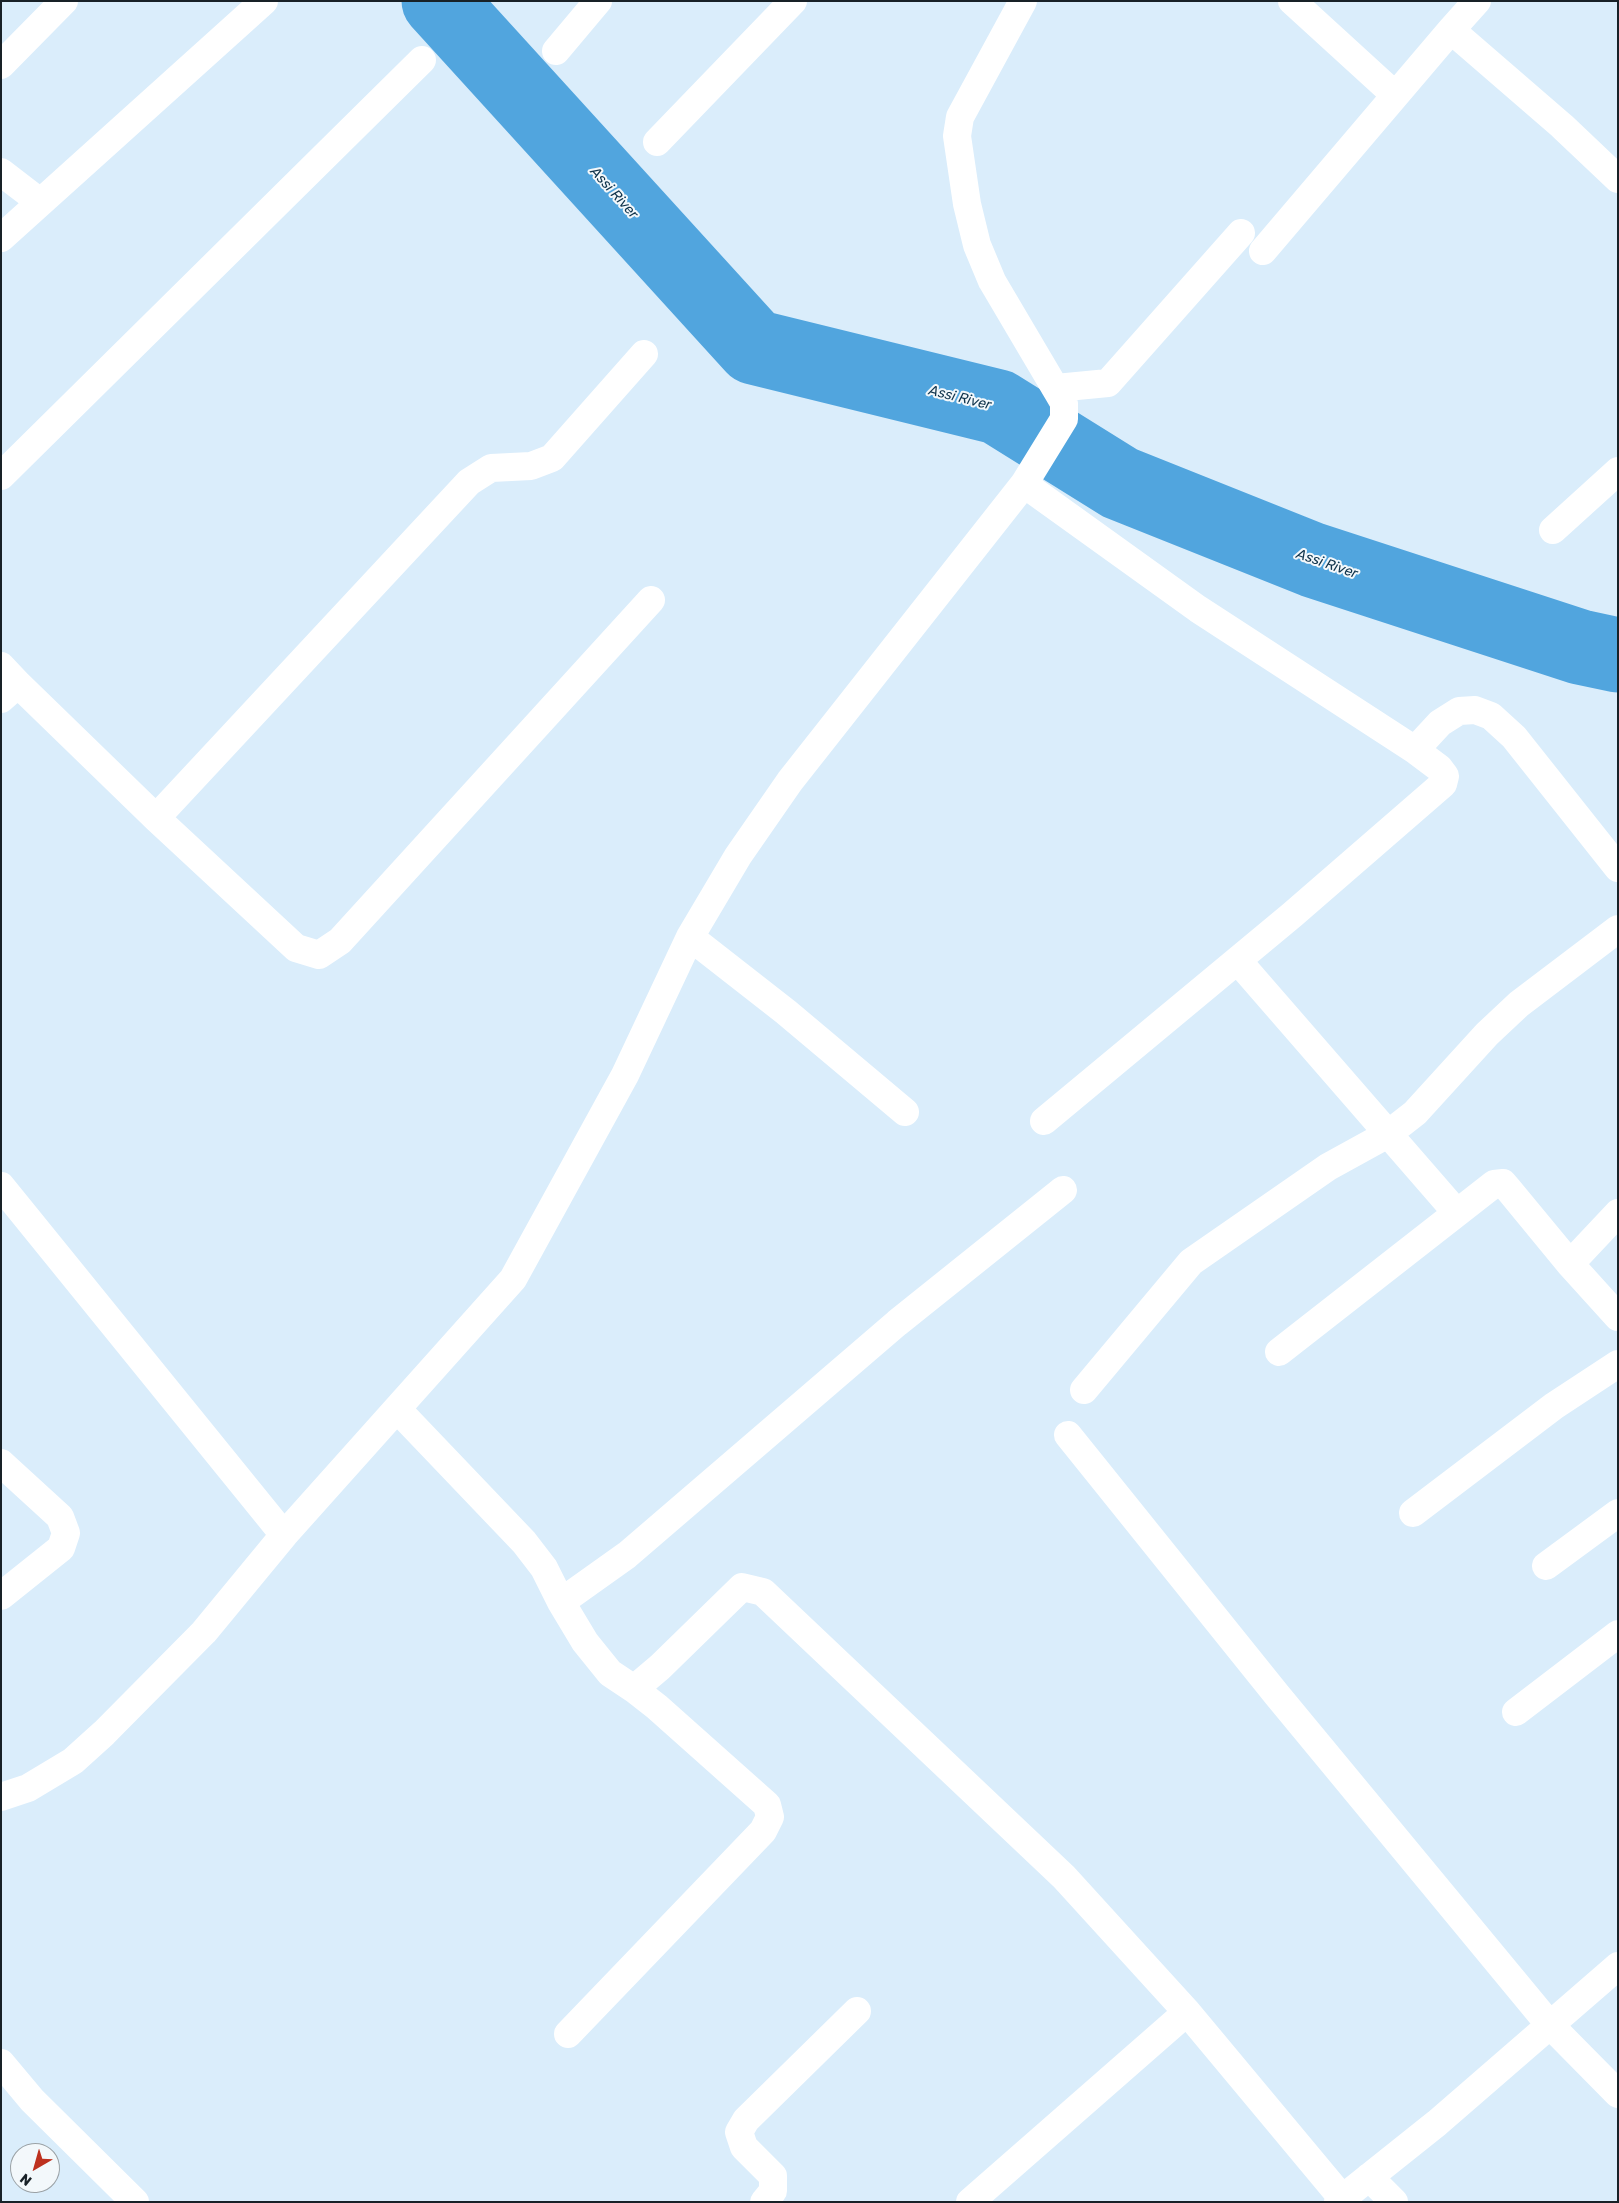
<!DOCTYPE html>
<style>
body{margin:0}
#map{position:relative;width:1619px;height:2203px;overflow:hidden;background:#daedfb;font-family:Rubik,sans-serif}
canvas{display:block}
.frame{position:absolute;inset:0;border:2px solid #182127;pointer-events:none}
.north{position:absolute;left:10px;top:2143px;width:50px;height:50px;box-sizing:border-box;background:#f3f8fb;border:1px solid #9ba2a6;border-radius:50%;rotate:218deg;font-size:14px;font-weight:700;line-height:20px;text-align:center;color:#182127}
.north::after{content:'';display:block;margin:auto;width:18px;height:22px;background:#bd311f;clip-path:polygon(50% 0,100% 100%,50% 72%,0 100%)}
</style>
<div id="map">
<canvas width="1619" height="2203"></canvas>
<div class="frame"></div>
<div class="north">N</div>
</div>
<script>
const ctx = document.querySelector('canvas').getContext('2d');
ctx.lineJoin = 'round';
const poly = rows => new Path2D(rows.map(r => 'M' + r).join(''));
function stroke(path, color, width, dash) { ctx.strokeStyle = color; ctx.lineWidth = width; ctx.lineCap = dash ? 'butt' : 'round'; ctx.setLineDash(dash || []); ctx.stroke(path); }
function drawText(font, color, halo, rows, align = 'center') {
  ctx.font = font + ' Rubik,sans-serif'; ctx.lineWidth = 4; ctx.setLineDash([]); ctx.textBaseline = 'middle'; ctx.strokeStyle = halo; ctx.fillStyle = color; for (const [text, x, y, turn = 0] of rows) {
    ctx.save(); ctx.translate(x, y); ctx.rotate((+turn || 0) * Math.PI / 180); ctx.textAlign = isNaN(turn) ? turn : align; if (halo) ctx.strokeText(text, 0, 0); ctx.fillText(text, 0, 0); ctx.restore();
  }
}
stroke(poly([
 [439,1,754,347,998,407,1120,483,1313,560,1580,647,1618,655]
]), '#51a5de', 75);
stroke(poly([
 [1292,1,1395,95],
 [1451,30,1477,1],
 [556,51,598,1],
 [1,65,64,1],
 [657,142,793,1],
 [1,172,40,202],
 [1,238,264,1],
 [1263,251,1451,30,1562,126,1618,179],
 [1056,388,1108,383,1241,233],
 [1,476,422,60],
 [1024,484,1198,609,1415,750,1439,768,1445,776,1443,784,1292,915,1044,1121],
 [1553,530,1618,471],
 [1,666,18,684,1,699],
 [18,684,156,818,296,948,319,955,340,941,651,600],
 [1415,750,1440,723,1459,711,1475,710,1491,716,1514,737,1618,868],
 [156,818,469,482,491,468,531,466,552,458,644,354],
 [690,937,786,1012,905,1112],
 [1238,961,1457,1213],
 [1,1186,284,1535],
 [1570,1264,1618,1213],
 [1279,1352,1494,1184,1503,1183,1509,1190,1570,1264,1618,1317],
 [1084,1390,1191,1262,1328,1167,1388,1134,1415,1113,1487,1034,1519,1004,1618,929],
 [397,1409,524,1542,544,1568,561,1602,585,1642,610,1673,634,1689,660,1667,742,1587,763,1592,1064,1877,1187,2012,1342,2198],
 [1068,1435,1277,1695,1549,2024,1618,2094],
 [1,1463,60,1517,66,1533,61,1548,1,1596],
 [1413,1513,1554,1406,1618,1364],
 [1546,1566,1618,1513],
 [561,1602,627,1555,897,1323,1063,1190],
 [1516,1712,1618,1634],
 [1,1797,28,1788,73,1761,104,1733,204,1632,284,1535,513,1279,625,1075,690,937,738,856,790,781,1024,484,1064,419,1064,403,992,281,977,245,967,204,957,136,960,117,1023,1],
 [568,2034,763,1831,770,1817,767,1805,657,1707,634,1689],
 [1,2063,32,2100,135,2202],
 [1369,2177,1394,2202],
 [764,2202,773,2191,773,2176,744,2147,739,2132,746,2120,857,2011],
 [970,2202,1187,2012],
 [1338,2202,1437,2123,1618,1966]
]), '#fff', 28);
drawText('italic 14px', '#10344c', '#f3f8fb', [
 ["Assi River",614,193,48],
 ["Assi River",960,398,14],
 ["Assi River",1327,564,19]
]);
</script>
